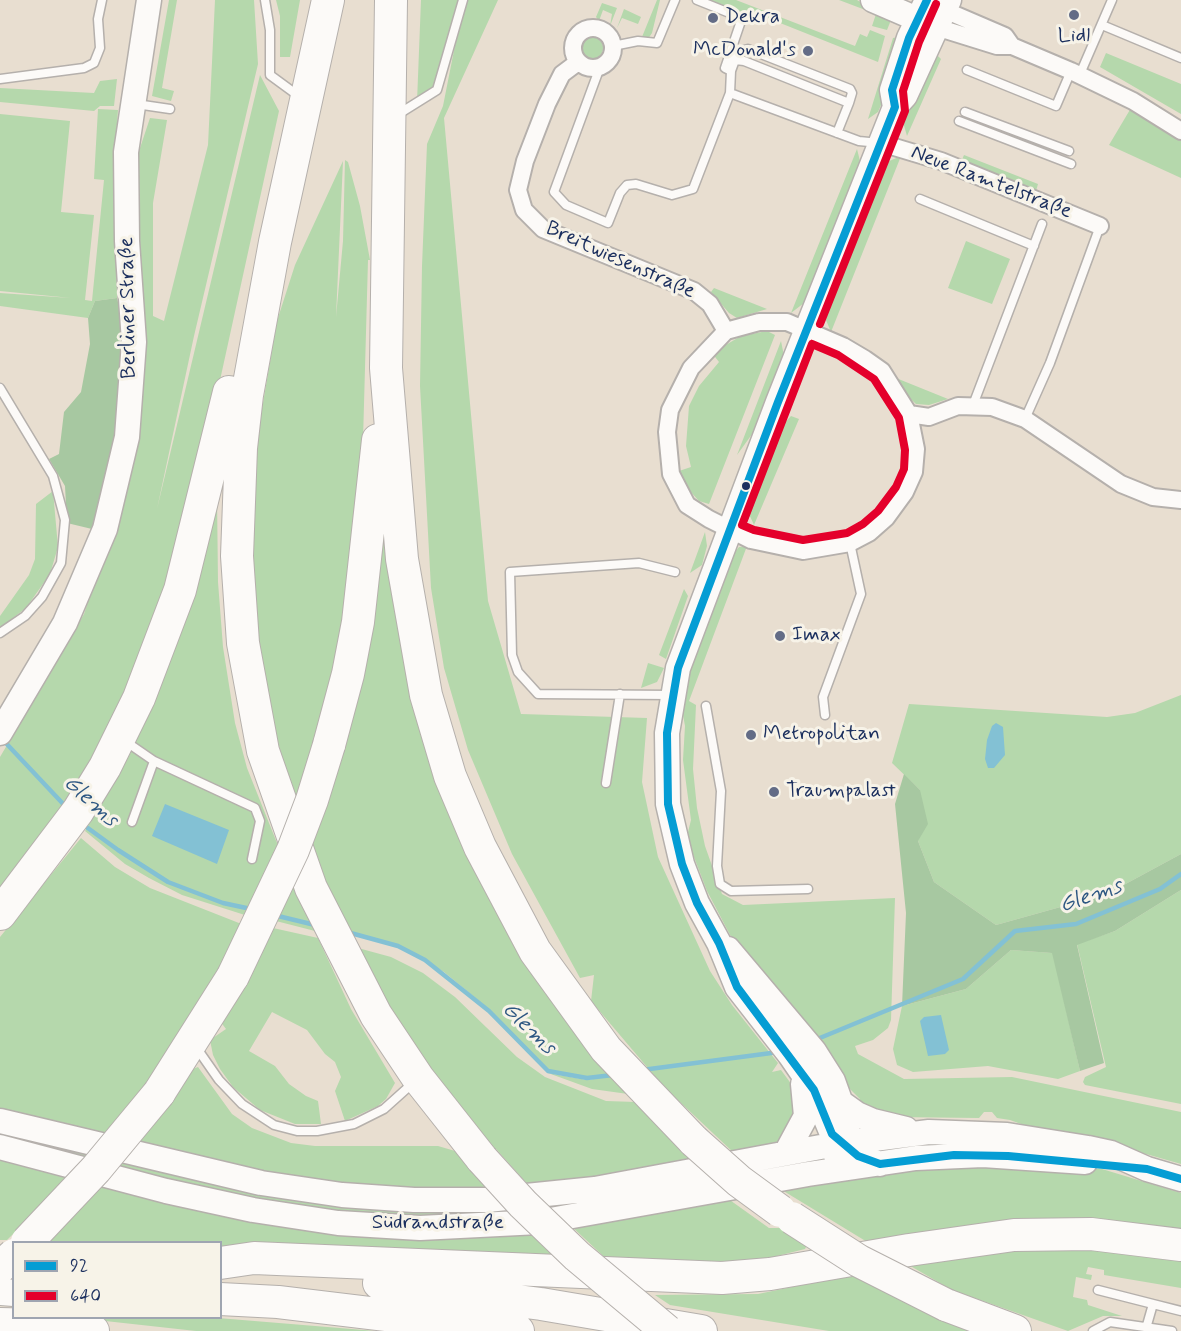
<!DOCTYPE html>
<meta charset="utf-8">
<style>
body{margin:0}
#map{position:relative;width:1181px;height:1331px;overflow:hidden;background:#e8ded0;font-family:Mynerve,sans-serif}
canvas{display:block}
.legend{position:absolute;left:12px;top:1241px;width:210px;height:78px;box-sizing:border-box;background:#f7f3e8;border:2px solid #9fa5b1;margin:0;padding:8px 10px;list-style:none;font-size:18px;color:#1b2f5e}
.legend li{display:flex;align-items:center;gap:12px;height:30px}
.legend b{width:30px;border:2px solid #9fa5b1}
</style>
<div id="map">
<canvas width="1181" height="1331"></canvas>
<ul class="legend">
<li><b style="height:8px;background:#059dd4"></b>92</li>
<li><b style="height:8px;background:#e4002b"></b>640</li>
</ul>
</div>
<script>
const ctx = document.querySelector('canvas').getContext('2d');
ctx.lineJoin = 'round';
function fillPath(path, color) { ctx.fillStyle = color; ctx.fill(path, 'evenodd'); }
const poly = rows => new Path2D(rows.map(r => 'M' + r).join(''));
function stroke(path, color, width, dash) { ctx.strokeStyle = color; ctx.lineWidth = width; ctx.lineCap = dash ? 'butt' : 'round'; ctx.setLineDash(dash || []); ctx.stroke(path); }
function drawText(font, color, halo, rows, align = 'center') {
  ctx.font = font + ' Mynerve,sans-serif'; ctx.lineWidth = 6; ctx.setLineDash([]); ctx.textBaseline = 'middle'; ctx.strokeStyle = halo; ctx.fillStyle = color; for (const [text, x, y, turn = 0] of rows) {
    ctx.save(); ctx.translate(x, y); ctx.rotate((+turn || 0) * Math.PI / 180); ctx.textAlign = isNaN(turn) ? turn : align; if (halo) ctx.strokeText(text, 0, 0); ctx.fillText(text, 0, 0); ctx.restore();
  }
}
fillPath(poly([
 [169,0,177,0,162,88,174,91,171,101,152,96],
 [215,0,254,0,258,64,194,336,157,509,260,75,279,111,192,508,115,733,0,901,0,757,84,614,130,471,139,281,138,154,150,118,167,120,153,203,153,316,164,321,208,145],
 [276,0,300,0,290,57,280,57,280,16],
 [421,0,463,0,437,90,417,102],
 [464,0,498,0,444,118,488,601,521,714,647,718,642,782,658,857,710,971,732,1005,778,1063,772,1072,781,1070,792,1085,796,1110,783,1141,773,1145,734,1153,664,1087,591,1001,594,975,580,978,512,854,468,750,444,668,431,588,420,386,422,266,427,144,443,106],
 [657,0,660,0,652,33,648,39,642,37],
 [703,0,736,0,855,46,860,34,867,37,870,30,885,36,878,62,750,11,747,17],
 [839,0,857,0,891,20,887,30,872,26,876,14],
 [602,3,617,8,610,26,612,14,603,10,599,21,596,17],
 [624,9,641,17,638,24,622,18,617,28],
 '581 48a11 11 0 1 1 22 0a11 11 0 1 1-22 0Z',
 [898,37,900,39,881,105,878,112,868,119,893,38],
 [1106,53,1181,84,1181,114,1100,67],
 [936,54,941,59,907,136,903,122,905,109],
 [117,79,114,106,100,106,94,111,0,102,0,88,94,93,100,81],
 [1131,108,1181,141,1181,178,1109,145],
 [98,109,118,110,115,151,117,298,95,301,88,318,0,306,0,293,71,298,0,291,0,114,70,121,61,212,94,215,85,300,92,301,104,180,94,179],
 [857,149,860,161,804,303,791,313],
 [964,155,1038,184,1036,191,961,162],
 [901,156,831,332,826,320,827,311,882,169,887,162],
 [345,160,348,162,360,206,370,260,368,260,363,440,344,627,324,721,296,805,275,732,258,633,253,564,254,479,258,432,277,321,295,265,343,161,336,317,343,241],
 [966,241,1010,259,992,304,948,288],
 [714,288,767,309,737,318,729,313,711,292],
 [767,331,775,335,709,504,699,501,689,490,679,471,691,467,686,446,689,406,699,386,719,362,712,353,741,336],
 [781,341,784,356,755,430,737,455],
 [896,378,948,399,929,405,916,404,904,393],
 [791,416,799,419,754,525,749,514,750,507,780,428],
 [383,473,406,667,609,1074,585,1077,548,1070,490,1010,444,972,398,945,349,931,310,850],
 [53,491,58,547,50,574,26,608,0,628,0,616,29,575,35,559,36,504],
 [217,497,218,582,223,647,235,723,247,768,279,848,248,916,182,895,149,878,125,864,85,831,130,754,174,646],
 [705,532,707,546,702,565,690,573],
 [747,546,689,701,696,705,693,769,697,808,705,846,722,894,743,905,895,898,891,1020,888,1028,873,1040,855,1046,858,1054,904,1079,1012,1077,1181,1112,1181,1164,1132,1150,1046,1133,1010,1120,997,1118,992,1112,984,1112,979,1118,894,1117,857,1103,860,1099,845,1084,738,950,707,891,689,844,688,832,691,820,683,760,685,726,681,704,687,675,729,559,739,547],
 [684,589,688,596,666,659,659,655],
 [648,663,664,668,657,682,641,688],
 [1181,695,1181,854,1107,894,996,925,934,882,918,841,920,790,892,763,909,704,1107,717,1135,713],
 [81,838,115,867,150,888,244,925,181,1042,106,1139,0,1113,0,937],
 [293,885,315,931,276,921],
 [1181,890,1181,1104,1085,1085,1083,1082,1085,1077,1106,1067,1077,944,1115,931],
 [273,928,318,938,351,1009,395,1083,386,1099,378,1106,345,1121,335,1091,341,1077,335,1062,325,1054,307,1030,272,1012,249,1051,275,1066,289,1084,306,1096,318,1101,321,1124,295,1124,260,1110,233,1087,220,1069,213,1055,210,1040,226,1029,220,1021],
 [358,948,391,957,423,973,455,997,517,1057,545,1077,606,1101,636,1102,697,1162,531,1188,496,1149,493,1151,434,1076,389,1008],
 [1011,950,1053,953,1080,1071,1058,1079,988,1066,913,1072,897,1065,893,1049,902,1006,966,989],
 [198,1067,232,1114,252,1128,291,1143,315,1146,438,1146,455,1151,492,1191,367,1188,298,1180,137,1145,190,1070],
 [548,1073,587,1080,612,1076,628,1094,592,1089],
 [0,1132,92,1155,86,1162,0,1137],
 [0,1154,77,1171,7,1240,0,1240],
 [125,1159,507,1208,519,1221,342,1218,114,1173],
 [1045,1165,1102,1169,1181,1193,1181,1238,877,1248,777,1187,878,1168],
 [107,1180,218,1206,526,1227,565,1265,221,1249,220,1242,49,1242],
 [727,1198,769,1228,784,1228,807,1245,805,1249,745,1264,615,1267,569,1224],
 [1074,1248,1181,1256,1181,1288,1104,1275,1104,1270,1088,1267,1086,1274,1092,1275,1091,1280,1076,1277,1073,1297,1087,1300,1088,1305,1122,1316,1103,1316,1068,1331,952,1290,907,1264,1019,1249],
 [855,1274,984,1331,829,1331,670,1305,655,1295,758,1294],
 [78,1318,218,1318,376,1331,196,1331]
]), '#b5d8ac');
fillPath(poly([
 [117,298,128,343,116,429,92,529,67,523,65,486,49,459,59,454,64,412,81,392,90,344,88,318,95,301],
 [904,774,920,790,928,824,918,841,934,882,996,925,1107,894,1181,854,1181,890,1115,931,1077,945,1104,1063,1080,1071,1052,953,1011,950,966,989,902,1006,906,913,895,804]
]), '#a7c8a1');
fillPath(poly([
 [996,723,1003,727,1005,755,994,768,988,768,985,759,987,740,992,726],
 [165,804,229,830,217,864,152,836],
 [941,1015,949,1050,945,1054,928,1056,920,1021,924,1017]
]), '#83c1d4');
stroke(poly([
 [3,740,67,808],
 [81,823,118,850,168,882,223,903,251,909],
 [274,915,315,925],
 [347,932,398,946,425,960,489,1011,548,1071,587,1078,613,1075],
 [815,1040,963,979,1015,931,1076,924,1160,889,1181,874],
 [642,1070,779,1052]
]), '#83c1d4', 4.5);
const lane = poly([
 [265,0,270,30,270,75,300,97],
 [697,0,742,18,725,68,731,71],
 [1102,25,1181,58],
 [613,46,638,41,657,43,675,0],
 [735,60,740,51,748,49,850,89,852,93,849,103],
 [600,67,554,192,566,205,608,223,620,193,627,185,636,184,672,195,693,189,730,93,731,71,735,60,744,61,849,103,837,133],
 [967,70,1056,106,1071,71],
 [1080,74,1112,0],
 [0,79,84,68,94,63,100,48,98,19,102,0],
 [730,93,859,141,879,143],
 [136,104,170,109],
 [965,112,1069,151],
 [397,115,437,90,463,0],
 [959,121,1071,164],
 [920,199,1034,246],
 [0,388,53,476,65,520,61,563,42,597,25,616,0,633],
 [973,405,1042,224],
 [1025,419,1050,363,1100,226],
 [672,695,538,694,518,672,512,655,510,572,639,563,675,572],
 [706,706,721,791,717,866,720,884,731,891,808,889],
 [825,715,823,697,861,594,850,543],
 [125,741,154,761,255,808,260,821,252,859],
 [606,783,620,694],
 [132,822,154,761],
 [196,1047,219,1080,242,1104,274,1125,297,1131,317,1131,354,1124,384,1109,413,1083],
 [1098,1290,1153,1304],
 [1147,1325,1153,1304,1181,1311],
 [1093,1331,1110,1322,1172,1331]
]);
const street = poly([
 [935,6,1005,36,1012,46],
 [936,27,997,46,1012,46,1071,71,1133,101,1181,131],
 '573 48a20 20 0 1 1 40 0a20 20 0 1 1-40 0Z',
 [578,62,562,74,547,104,525,161,518,190,524,210,543,229,694,291,710,304,726,331],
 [881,143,941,161,1100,226],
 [759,322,787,322,843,346,865,359,882,371,909,414,916,449,914,472,905,492,886,518,869,533,850,543,803,551,751,540,709,519,687,505,671,474,667,432,670,410,691,368,726,331,759,322],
 [909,414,929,417,958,406,992,407,1025,419,1121,484,1153,497,1181,500]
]);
const secondary = poly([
 [873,0,931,25],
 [895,107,892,90,909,38,927,0],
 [0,733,65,623,105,529,127,437,134,342,127,241,126,152,149,0],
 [728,949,814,1051,833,1081,848,1123,846,1138,835,1153],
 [843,1104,857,1114,873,1121,906,1129],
 [0,1121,261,1183,342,1195,414,1200,487,1200,595,1189,842,1143,929,1132,1007,1135,1088,1148,1111,1153,1147,1169,1181,1179],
 [0,1147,166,1191,253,1210,338,1223,420,1228,539,1222,808,1174,916,1158,983,1155,1085,1162],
 [786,1153,806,1116,803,1084],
 [880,1164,858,1156,832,1134,814,1090,790,1055,737,987,719,943,697,903,682,864,668,804,667,733,678,668,778,402,895,107,905,96,949,0]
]);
const highway = poly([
 [328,0,275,242,247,395,241,448,237,556,243,643,263,751,311,888,376,1015,418,1078,482,1159],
 [391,0,386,368,402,559,426,695,450,776,480,847,535,951,606,1049,694,1141],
 [329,745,348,674,358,622,378,440],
 [0,914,78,811,105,767,139,698,180,590,229,392],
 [159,1093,233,976],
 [220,1263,254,1258,722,1278,770,1274,909,1250,1014,1235,1091,1234,1181,1245],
 [379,1283,541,1304,701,1331],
 [0,1289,14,1290],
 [220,1299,278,1302,518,1331],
 [946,1305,1015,1331],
 [0,1324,42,1325,93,1331]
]);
stroke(lane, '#b5b0ac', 11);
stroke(street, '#b5b0ac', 20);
stroke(secondary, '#b5b0ac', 27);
stroke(highway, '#b5b0ac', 34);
stroke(lane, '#fcfaf8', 8);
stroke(street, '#fcfaf8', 16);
stroke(secondary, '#fcfaf8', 24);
stroke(highway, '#fcfaf8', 32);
const highwayBridge = poly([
 [233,976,293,850,312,800,329,745],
 [694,1141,739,1181,780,1211],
 [482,1159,523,1204,577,1256,667,1331],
 [792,1218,859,1261,946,1305],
 [27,1242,96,1169,159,1093],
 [0,1267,14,1255]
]);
stroke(highwayBridge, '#b5b0ac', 34, []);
stroke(highwayBridge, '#fcfaf8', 32);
stroke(poly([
 [927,0,909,38,892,90,895,107,778,402,678,668,667,733,668,804,682,864,697,903,719,943,737,987,814,1090,832,1134,858,1156,880,1164,954,1155,1008,1156,1147,1169,1181,1179]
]), '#059dd4', 8);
stroke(poly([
 [820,324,905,111,903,91,919,42,936,4],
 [812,344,838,355,874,379,899,418,905,450,904,469,896,487,878,511,863,524,847,533,803,540,754,530,742,525,812,344]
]), '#e4002b', 8);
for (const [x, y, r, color] of [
 [1074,15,6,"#636c86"],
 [713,18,6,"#636c86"],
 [808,51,6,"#636c86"],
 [746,486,5,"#1b2f5e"],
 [780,636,6,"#636c86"],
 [751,735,6,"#636c86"],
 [774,792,6,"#636c86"]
]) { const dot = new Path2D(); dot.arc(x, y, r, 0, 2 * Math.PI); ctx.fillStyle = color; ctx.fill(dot); stroke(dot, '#f7f3e8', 2); }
drawText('21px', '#1b2f5e', '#f7f3e8', [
 ["Dekra",725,18],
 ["Lidl",1074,37,"center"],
 ["McDonald's",796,51,"right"],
 ["Imax",792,636],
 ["Metropolitan",763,735],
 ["Traumpalast",786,792]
], 'left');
drawText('21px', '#1b2f5e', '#f7f3e8', [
 ["Neue Ramtelstraße",991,183,21],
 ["Breitwiesenstraße",620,261,24],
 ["Berliner Straße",129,308,-91],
 ["Südrandstraße",438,1224]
]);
drawText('italic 22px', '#2d5782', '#f7f3e8', [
 ["Glems",90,802,42],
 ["Glems",1091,897,-19],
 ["Glems",528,1029,44]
]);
</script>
